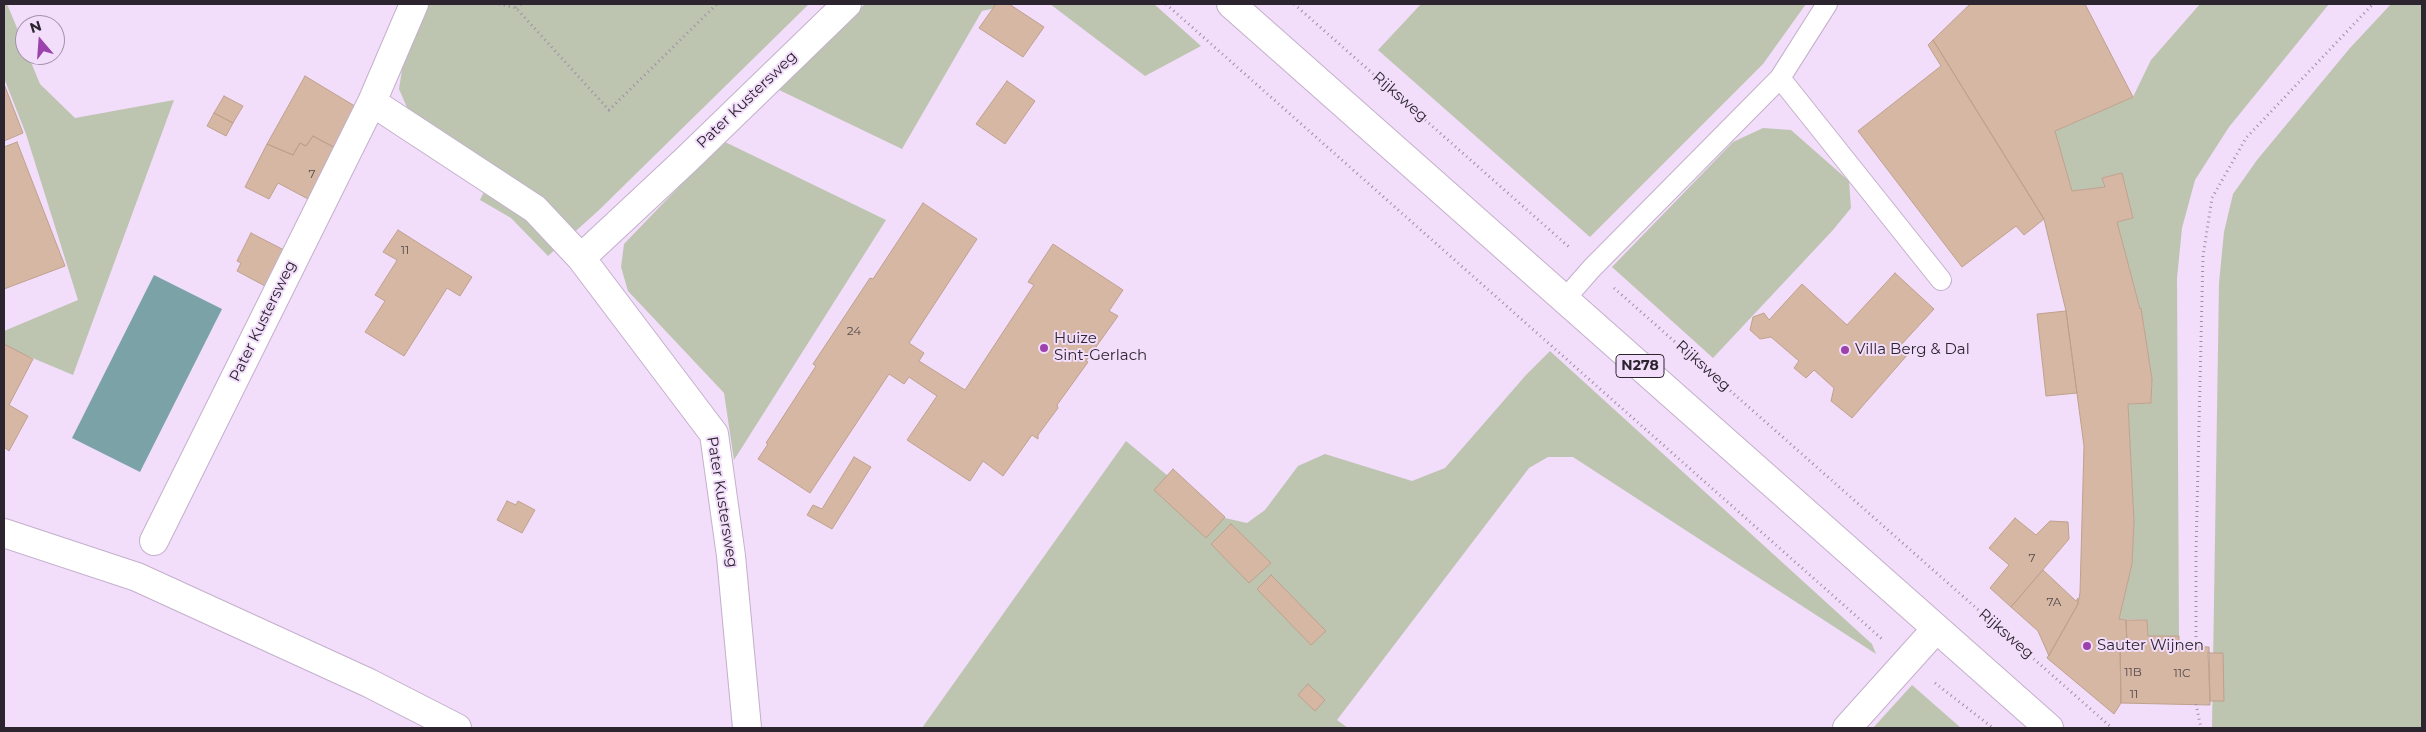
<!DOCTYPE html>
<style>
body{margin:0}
#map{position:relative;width:2426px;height:732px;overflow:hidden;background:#f2ddfa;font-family:Montserrat,sans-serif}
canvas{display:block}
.frame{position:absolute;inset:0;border:5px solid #2c252f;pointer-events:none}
.north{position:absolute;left:15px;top:15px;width:50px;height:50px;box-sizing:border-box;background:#f2ddfa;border:1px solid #a393a9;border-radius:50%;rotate:342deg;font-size:14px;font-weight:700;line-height:20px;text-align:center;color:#2c252f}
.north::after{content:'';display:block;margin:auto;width:18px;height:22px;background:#9c42ac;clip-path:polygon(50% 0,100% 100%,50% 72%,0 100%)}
</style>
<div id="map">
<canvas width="2426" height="732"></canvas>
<div class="frame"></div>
<div class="north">N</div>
</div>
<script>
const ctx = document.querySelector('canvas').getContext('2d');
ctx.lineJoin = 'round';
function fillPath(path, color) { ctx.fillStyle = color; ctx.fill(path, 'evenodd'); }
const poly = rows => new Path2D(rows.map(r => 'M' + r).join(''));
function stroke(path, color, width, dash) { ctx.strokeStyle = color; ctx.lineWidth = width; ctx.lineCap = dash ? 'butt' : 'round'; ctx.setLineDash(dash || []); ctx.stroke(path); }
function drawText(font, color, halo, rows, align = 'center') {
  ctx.font = font + ' Montserrat,sans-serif'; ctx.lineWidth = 4; ctx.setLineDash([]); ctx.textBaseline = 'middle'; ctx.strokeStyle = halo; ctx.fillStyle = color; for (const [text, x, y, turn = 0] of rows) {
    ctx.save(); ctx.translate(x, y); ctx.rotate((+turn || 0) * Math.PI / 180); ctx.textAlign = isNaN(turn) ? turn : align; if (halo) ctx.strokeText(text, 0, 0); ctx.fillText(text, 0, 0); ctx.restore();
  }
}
fillPath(poly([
 [4,4,7,4,25,47,25,55,28,55,40,84,75,118,174,100,73,375,4,346,4,331,78,300,26,134,4,78],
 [425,4,809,4,598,211,548,256,511,218,480,200,496,168,409,112,399,89,404,57],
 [865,4,1014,4,982,11,902,149,775,88],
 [1050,4,1154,4,1201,46,1145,76],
 [1421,4,1806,4,1763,64,1590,237,1378,50],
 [2200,4,2329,4,2229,127,2195,180,2182,228,2177,278,2179,636,2148,636,2147,620,2119,619,2132,564,2134,521,2128,404,2151,403,2152,379,2141,308,2140,309,2117,222,2133,218,2122,173,2102,178,2105,187,2072,191,2055,131,2133,97,2151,60],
 [2391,4,2422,4,2422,728,2212,728,2219,283,2224,232,2233,194,2257,160,2350,48],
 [1763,128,1791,130,1849,181,1851,208,1833,230,1713,358,1612,267,1733,142],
 [723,141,886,220,734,460,724,393,628,291,621,267,624,244],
 [1550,351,1872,644,1876,654,1573,457,1548,457,1529,468,1337,720,1348,728,922,728,1126,441,1216,516,1247,523,1265,510,1298,466,1325,454,1412,481,1445,468,1526,375],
 [1912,685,1961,728,1873,728]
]), '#bdc5b0');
fillPath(poly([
 [154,275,222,309,140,472,72,438]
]), '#7aa2a7');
const building = poly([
 [996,4,1009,4,1044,27,1023,57,979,28,996,4],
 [1970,4,2085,4,2133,97,2055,131,2072,191,2105,187,2102,178,2122,173,2133,218,2117,222,2140,309,2141,308,2152,379,2151,403,2128,404,2134,521,2132,564,2119,619,2126,620,2127,646,2120,645,2121,703,2114,714,2047,658,2078,604,2080,593,2084,446,2066,311,2044,219,1933,40,1970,4],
 [1933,40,2044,219,2024,235,2016,226,1962,267,1858,131,1941,66,1928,45,1933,40],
 [305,76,358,108,337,149,313,136,306,146,300,143,293,155,267,144,305,76],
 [1007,81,1035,101,1005,144,976,124,1007,81],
 [4,84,23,133,4,141,4,84],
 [224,96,243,106,233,123,214,113,224,96],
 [214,113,233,123,226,136,207,126,214,113],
 [313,136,337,149,310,200,278,183,269,199,245,187,267,144,293,155,300,143,306,146,313,136],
 [17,142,65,266,4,289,4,147,17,142],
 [923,203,977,239,909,343,924,353,919,361,965,390,1034,285,1028,282,1053,244,1123,290,1109,311,1118,316,1086,361,1088,362,1057,405,1058,408,1038,435,1038,439,1032,435,1003,476,983,461,970,481,968,480,907,440,937,396,909,377,904,384,889,374,810,493,758,459,768,444,766,443,816,366,813,364,870,278,873,279,923,203],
 [398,230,472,277,460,296,447,288,404,356,365,332,385,301,375,295,396,262,397,260,383,252,398,230],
 [251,233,284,250,265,286,237,271,241,263,237,261,251,233],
 [1895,273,1934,309,1900,346,1909,353,1852,418,1831,401,1834,388,1814,370,1806,378,1794,368,1799,361,1771,337,1760,339,1750,330,1753,317,1764,313,1769,320,1802,284,1847,325,1895,273],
 [2066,311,2077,393,2046,396,2037,314,2066,311],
 [4,344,33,359,9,405,28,416,9,451,4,447,4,344],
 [854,457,871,467,832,529,807,515,813,505,822,509,854,457],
 [1173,469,1225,517,1206,538,1154,490,1173,469],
 [507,501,516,505,518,501,535,510,522,533,497,520,507,501],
 [2015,518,2036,535,2050,521,2068,522,2069,539,2011,607,1990,588,2009,565,1989,548,2015,518],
 [1231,524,1271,563,1249,583,1211,544,1231,524],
 [2043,570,2076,601,2078,598,2078,604,2049,656,2038,631,2011,607,2043,570],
 [1271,575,1326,631,1311,645,1257,589,1271,575],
 [2126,620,2147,620,2148,636,2179,636,2179,646,2209,647,2210,705,2121,703,2120,645,2127,646,2126,620],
 [2208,653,2223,653,2224,701,2210,701,2208,653],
 [1308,684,1325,700,1315,711,1298,695,1308,684]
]);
fillPath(building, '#d5b7a3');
stroke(building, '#bea18d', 1);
const lane = poly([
 [1780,78,1941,280],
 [1564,300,1592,268,1780,78,1827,4]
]);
const street = poly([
 [372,102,535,209,581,258,714,434,731,556,747,728],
 [581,258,686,160,847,4],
 [4,533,137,577,369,683,457,728],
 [154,541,372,102,414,4],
 [1847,728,1936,629]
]);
const primary = poly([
 [1231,4,2049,728]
]);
stroke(lane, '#c4b0cb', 22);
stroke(street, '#c4b0cb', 30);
stroke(primary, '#c4b0cb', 30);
stroke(poly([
 [499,4,516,8,609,110,717,4],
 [1166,4,1882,639],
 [1294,4,1569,247],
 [516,8,521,4],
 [1614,288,2112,728],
 [2196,647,2196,552,2203,256,2212,198,2246,138,2373,4],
 [1935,683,1993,728],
 [2196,704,2201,728]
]), '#9e8fa4', 3, [1, 4]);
stroke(lane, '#fff', 20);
stroke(street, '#fff', 28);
stroke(primary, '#fff', 28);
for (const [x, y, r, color] of [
 [1044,348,5,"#9c42ac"],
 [1845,350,5,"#9c42ac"],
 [2087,646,5,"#9c42ac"]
]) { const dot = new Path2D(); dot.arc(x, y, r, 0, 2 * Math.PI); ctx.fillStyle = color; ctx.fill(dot); stroke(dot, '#f2ddfa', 2); }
drawText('12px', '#564a4c', null, [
 ["7",312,174],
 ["11",405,250],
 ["24",854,331],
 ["7",2032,558],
 ["7A",2054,602],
 ["11B",2133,672],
 ["11C",2182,673],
 ["11",2134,694]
]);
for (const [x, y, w] of [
 [1640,366,48]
]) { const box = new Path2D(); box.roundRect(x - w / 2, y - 11.5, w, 23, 4); ctx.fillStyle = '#f2ddfa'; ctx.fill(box); stroke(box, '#2c252f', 1); }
drawText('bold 14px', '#2c252f', null, [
 ["N278",1640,366]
]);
drawText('15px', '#2c252f', '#f2ddfa', [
 ["Rijksweg",1400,97,41],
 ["Pater Kustersweg",747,100,-44],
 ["Pater Kustersweg",263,321,-64],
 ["Rijksweg",1703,366,42],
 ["Pater Kustersweg",722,502,81],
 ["Rijksweg",2006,634,41]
]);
drawText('15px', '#2c252f', '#f2ddfa', [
 ["Huize",1054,339],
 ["Sint-Gerlach",1054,356],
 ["Villa Berg & Dal",1855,350],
 ["Sauter Wijnen",2097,646]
], 'left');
</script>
